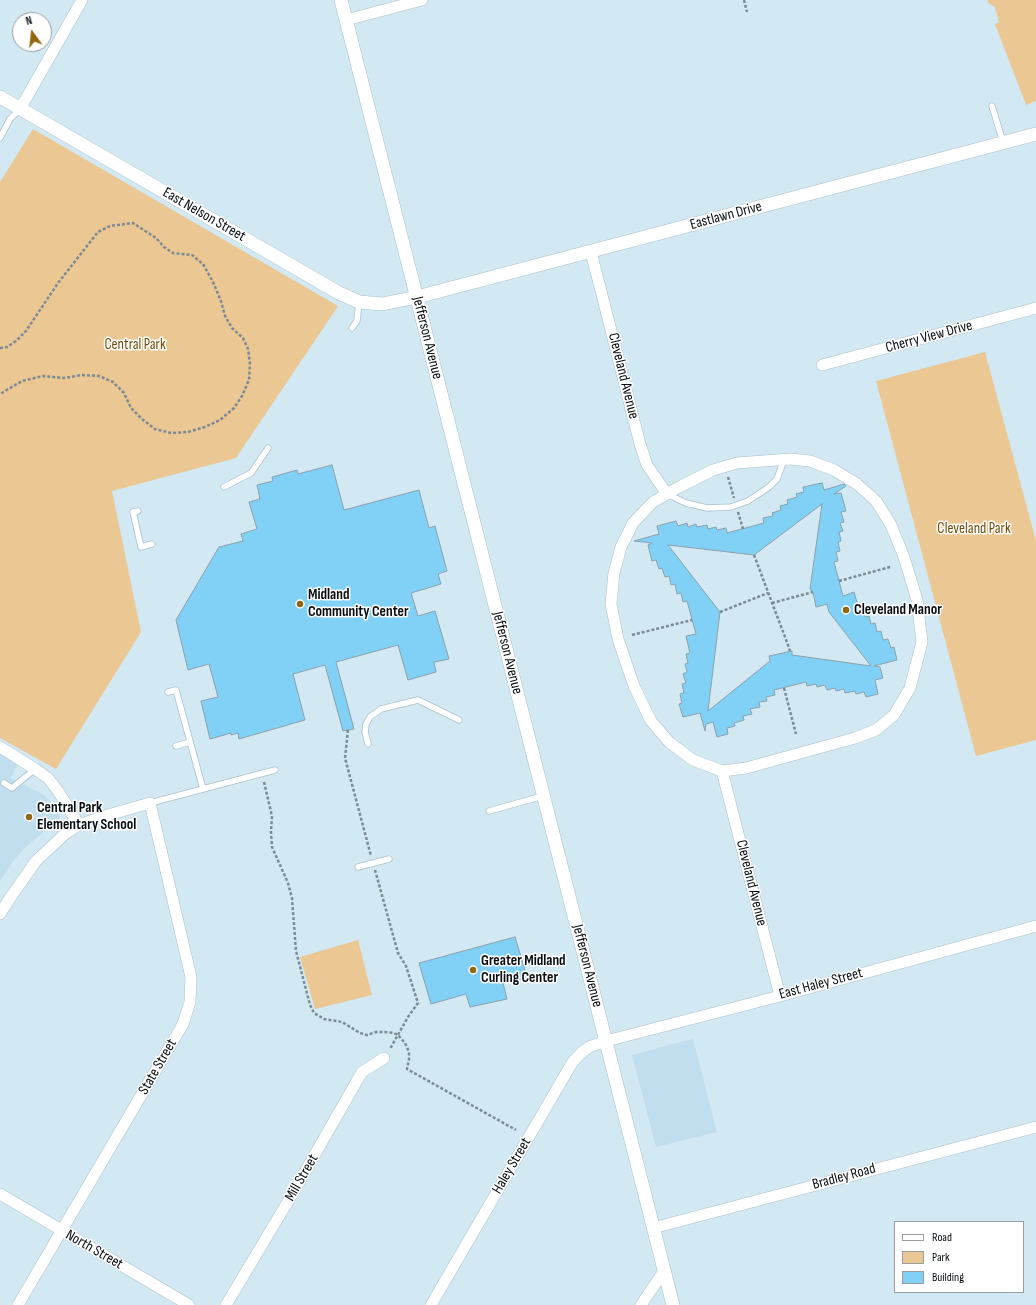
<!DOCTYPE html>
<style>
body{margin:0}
#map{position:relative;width:1036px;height:1305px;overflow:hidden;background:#d2e8f3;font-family:"Sofia Sans Condensed",sans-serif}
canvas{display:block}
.legend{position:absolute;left:894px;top:1221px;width:130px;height:72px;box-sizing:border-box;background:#fff;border:1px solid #9b9e9f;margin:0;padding:5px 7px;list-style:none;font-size:12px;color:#060c10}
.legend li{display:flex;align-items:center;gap:8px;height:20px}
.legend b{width:20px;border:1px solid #9b9e9f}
.north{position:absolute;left:12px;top:12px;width:40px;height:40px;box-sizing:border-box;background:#fff;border:1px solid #9b9e9f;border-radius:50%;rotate:345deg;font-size:11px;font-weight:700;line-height:16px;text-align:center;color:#060c10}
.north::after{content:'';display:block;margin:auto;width:14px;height:18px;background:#926711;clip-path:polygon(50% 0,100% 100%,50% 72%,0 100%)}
</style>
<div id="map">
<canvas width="1036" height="1305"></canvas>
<ul class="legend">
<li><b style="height:5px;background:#fff"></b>Road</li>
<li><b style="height:11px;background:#eac793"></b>Park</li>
<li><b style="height:11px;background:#81d0f6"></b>Building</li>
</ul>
<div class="north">N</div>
</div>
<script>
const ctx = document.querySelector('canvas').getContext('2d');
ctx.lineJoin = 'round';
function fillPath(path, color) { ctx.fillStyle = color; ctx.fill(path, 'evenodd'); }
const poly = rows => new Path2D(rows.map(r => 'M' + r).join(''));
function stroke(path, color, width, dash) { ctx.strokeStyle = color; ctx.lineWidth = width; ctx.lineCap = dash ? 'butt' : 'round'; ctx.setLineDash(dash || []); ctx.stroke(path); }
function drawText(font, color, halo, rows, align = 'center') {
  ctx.font = font + ' "Sofia Sans Condensed",sans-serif'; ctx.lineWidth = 3; ctx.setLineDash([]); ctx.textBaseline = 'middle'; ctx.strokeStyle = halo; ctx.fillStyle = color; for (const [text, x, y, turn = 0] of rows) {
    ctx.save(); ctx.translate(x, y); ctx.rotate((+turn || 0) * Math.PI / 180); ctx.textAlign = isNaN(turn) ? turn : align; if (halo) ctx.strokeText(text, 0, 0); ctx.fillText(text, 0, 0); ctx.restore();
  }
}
fillPath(poly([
 [0,754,18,764,11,778,44,795,52,803,60,817,25,848,15,859,0,881],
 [693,1039,717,1132,656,1147,632,1055]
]), '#c1deee');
fillPath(poly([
 [988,0,1036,0,1036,101,1026,105,995,24,999,22,995,7,988,3],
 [33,129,338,306,236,458,112,491,141,632,56,769,0,738,0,182],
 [985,352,1036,541,1036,740,976,756,876,381],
 [358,940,372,995,315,1009,300,957]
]), '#eac793');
const building = poly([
 [332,465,344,510,419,490,429,528,435,526,447,571,438,574,441,584,411,593,418,616,435,611,449,659,434,662,436,672,408,680,398,645,336,662,354,729,343,731,325,665,293,674,305,720,239,739,238,733,231,735,231,733,210,739,201,701,218,697,209,664,188,670,176,620,219,547,243,541,241,534,257,529,249,502,260,499,257,485,273,481,272,477,297,470,298,474,332,465],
 [822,483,824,490,844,484,846,486,834,494,841,493,846,511,841,512,844,522,840,523,843,531,839,532,841,541,838,542,840,551,836,552,838,561,834,562,843,596,854,592,859,609,863,608,865,617,869,616,871,624,875,623,877,632,881,631,883,640,888,639,891,648,894,647,897,660,874,666,880,667,883,678,875,680,878,694,866,697,864,692,856,694,855,691,845,693,844,689,836,691,835,688,827,690,825,685,817,687,816,684,807,686,806,682,774,690,775,695,766,697,767,701,759,702,760,707,750,709,752,714,743,716,744,720,734,723,735,726,727,728,728,734,717,737,713,722,706,724,705,731,700,713,683,717,679,704,682,703,680,694,684,693,682,684,686,683,683,674,687,672,685,664,688,663,686,654,690,653,686,636,696,634,687,601,683,602,681,593,677,594,675,584,671,585,669,576,665,577,662,568,659,569,656,560,652,561,648,545,652,543,634,541,659,534,657,526,676,521,678,526,687,523,688,527,696,524,697,527,707,525,708,529,716,527,717,530,726,528,727,533,764,523,763,518,773,516,772,513,781,510,780,506,788,504,787,500,797,497,796,494,804,492,803,487,822,483],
 [822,504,810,589,813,592,816,607,827,604,829,612,871,666,792,655,792,651,769,656,770,661,708,711,720,612,668,545,754,555,822,504],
 [515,937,527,977,503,983,507,999,470,1007,466,994,431,1004,419,963,515,937]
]);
fillPath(building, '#81d0f6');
stroke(building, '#8ba0aa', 1);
const service = poly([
 [992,106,1003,142],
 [0,138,10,119,20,109],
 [352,328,357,321,359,302],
 [224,487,251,473,268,448],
 [667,494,686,503,707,508,731,507,748,501,769,487,777,479,784,460],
 [138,511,133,512,141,547,152,544],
 [168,692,176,690,203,789],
 [368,744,365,732,366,724,370,717,381,709,418,700,459,720],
 [176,746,190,742],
 [4,783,12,788,35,769],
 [150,803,275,770],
 [489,811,543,796],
 [358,867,389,859]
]);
const minor = poly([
 [346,20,422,0],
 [20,109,82,0],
 [591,252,640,444,647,465,667,494],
 [822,365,1036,308],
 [790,459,810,461,834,470,857,484,876,501,891,525,904,557,917,600,922,642,910,688,894,715,876,730,855,738,746,768,722,771,693,760,669,742,651,721,634,686,618,639,611,604,614,573,621,547,633,523,653,502,681,486,713,470,737,463,790,459],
 [0,747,35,769,48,778,58,791,79,825],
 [722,771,780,996],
 [0,914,10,898,36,861,66,833,79,825,108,815,150,803,191,977,190,1002,183,1024,18,1305],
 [0,1194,189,1305],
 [653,1228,1036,1127],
 [226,1305,290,1198,362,1072,384,1058],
 [431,1305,572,1063,581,1053,589,1047,606,1041,780,996,1036,926],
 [641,1305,664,1271]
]);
const tertiary = poly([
 [341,0,673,1305],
 [0,97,339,293,359,302,382,304,417,297,1036,134]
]);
stroke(service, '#abc0cb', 7);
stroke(minor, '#abc0cb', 12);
stroke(tertiary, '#abc0cb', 14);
stroke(poly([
 [744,0,747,12],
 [0,348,7,347,16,341,26,331,58,283,98,232,110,226,133,223,156,238,164,247,173,253,192,255,203,264,213,282,221,301,225,316,232,328,243,338,248,349,250,364,249,380,242,396,234,408,220,420,205,427,188,432,171,433,155,429,142,419,131,408,124,393,113,382,99,376,82,375,64,378,43,376,22,381,0,394],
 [728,477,734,498],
 [738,512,743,529],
 [754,555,788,645,790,651],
 [839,581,890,567],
 [772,603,813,592],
 [720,612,768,593],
 [632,635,692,620],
 [784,688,796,734],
 [348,730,345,758,371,856],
 [264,782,272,816,271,832,272,847,288,883,292,898,296,951,310,1005,314,1013,324,1019,342,1022,360,1033,367,1035,376,1032,384,1032,394,1033,399,1036,405,1043,409,1052,409,1059,407,1069,516,1130],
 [375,870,398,953,406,966,418,1003,408,1017,390,1049]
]), '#7c8b93', 2.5, [3, 2]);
stroke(service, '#fff', 5.5);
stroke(minor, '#fff', 11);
stroke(tertiary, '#fff', 13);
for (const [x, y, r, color] of [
 [300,604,4,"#926711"],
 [846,610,4,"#926711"],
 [29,817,4,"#926711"],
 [473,970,4,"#926711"]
]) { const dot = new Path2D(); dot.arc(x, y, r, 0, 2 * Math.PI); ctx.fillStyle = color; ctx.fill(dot); stroke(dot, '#fff', 1.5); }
drawText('15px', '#060c10', '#fff', [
 ["East Nelson Street",204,215,30],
 ["Eastlawn Drive",726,216,-15],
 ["Cherry View Drive",929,337,-15],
 ["Jefferson Avenue",427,338,76],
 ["Cleveland Avenue",623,376,76],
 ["Jefferson Avenue",507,653,76],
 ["Cleveland Avenue",751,883,76],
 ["Jefferson Avenue",587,966,76],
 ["East Haley Street",821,984,-15],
 ["State Street",158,1067,-60],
 ["Haley Street",512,1166,-60],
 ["Bradley Road",844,1177,-15],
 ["Mill Street",302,1178,-60],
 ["North Street",94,1250,30]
]);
drawText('15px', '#6e4c08', '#fff', [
 ["Central Park",135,345],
 ["Cleveland Park",974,529]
]);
drawText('bold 15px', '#060c10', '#fff', [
 ["Midland",308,595],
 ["Community Center",308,612],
 ["Cleveland Manor",854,610],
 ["Central Park",37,808],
 ["Elementary School",37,825],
 ["Greater Midland",481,961],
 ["Curling Center",481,978]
], 'left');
</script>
